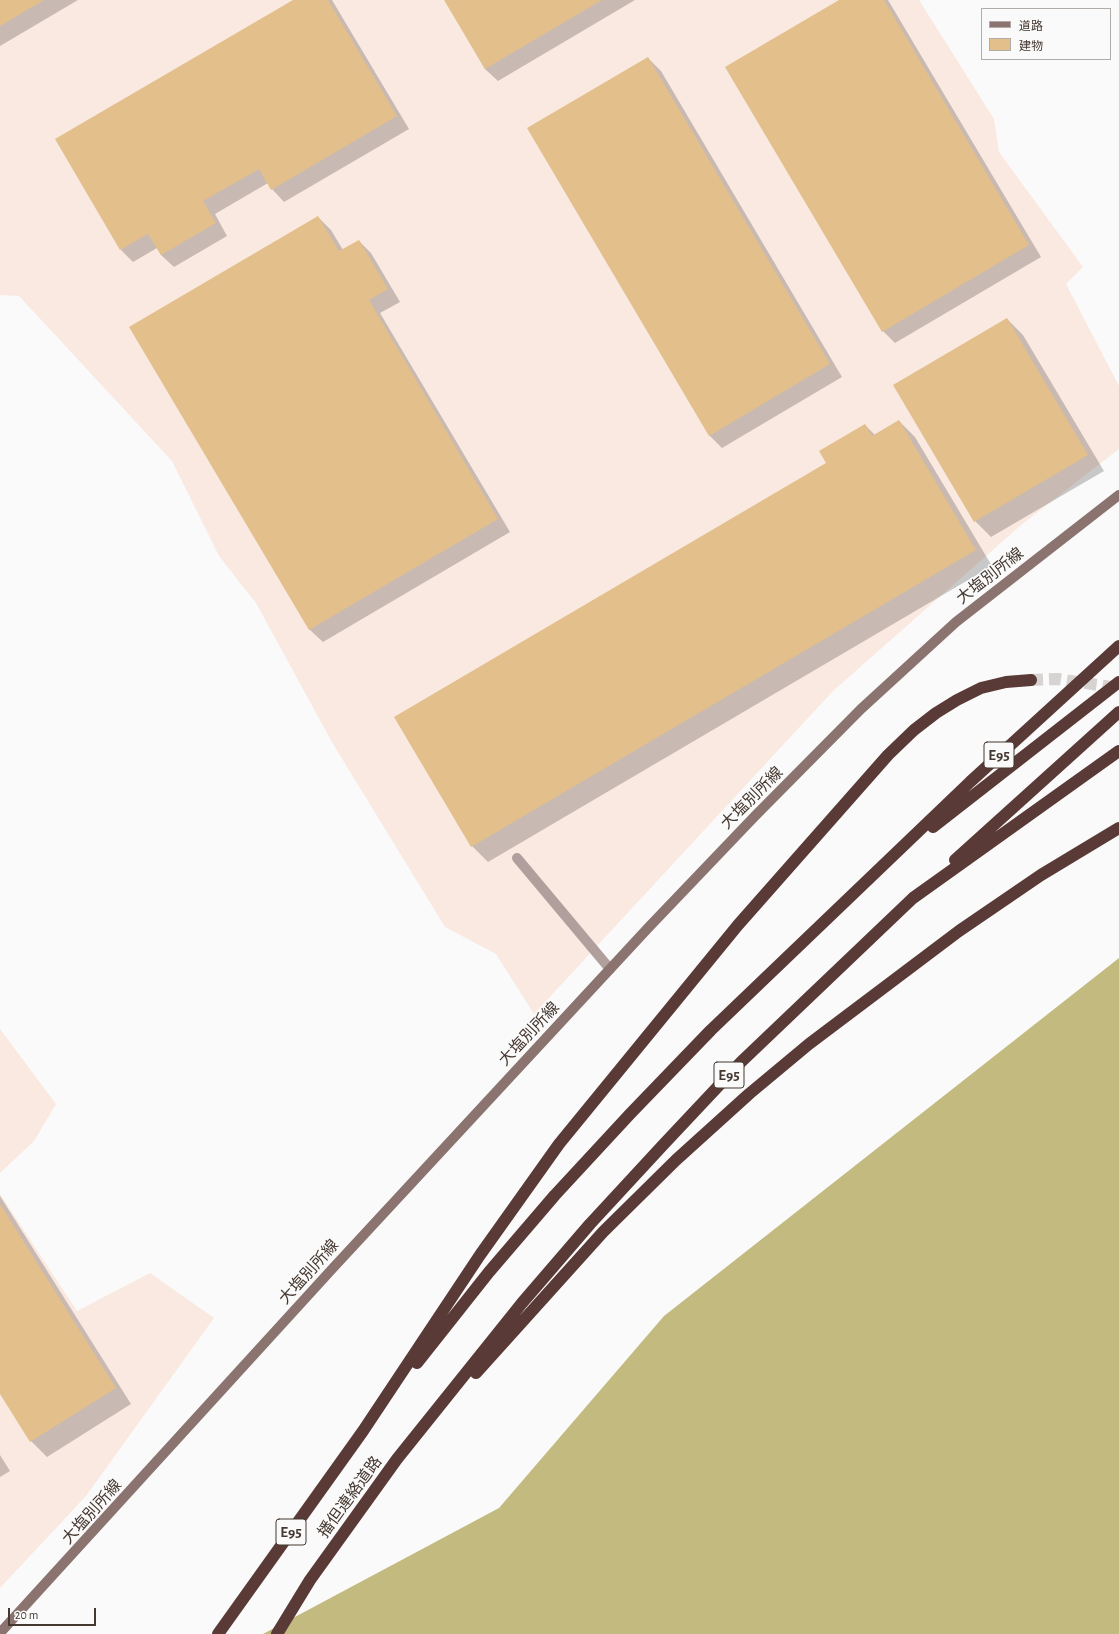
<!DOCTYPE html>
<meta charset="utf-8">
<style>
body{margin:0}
#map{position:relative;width:1119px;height:1634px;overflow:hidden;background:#fafafa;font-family:"Alegreya Sans","Noto Sans JP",sans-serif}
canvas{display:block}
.legend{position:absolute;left:981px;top:8px;width:130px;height:52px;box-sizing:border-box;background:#fafafa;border:1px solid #b2aca9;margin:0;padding:5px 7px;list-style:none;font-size:12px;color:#453830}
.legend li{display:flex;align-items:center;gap:8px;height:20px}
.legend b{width:20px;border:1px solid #b2aca9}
.scale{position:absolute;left:8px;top:1608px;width:88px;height:18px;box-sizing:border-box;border:2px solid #453830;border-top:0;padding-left:5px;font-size:12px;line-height:14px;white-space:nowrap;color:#453830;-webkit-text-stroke:3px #fafafa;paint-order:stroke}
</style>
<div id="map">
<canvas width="1119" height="1634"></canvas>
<ul class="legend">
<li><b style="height:5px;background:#8b736f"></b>道路</li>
<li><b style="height:11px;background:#e2bf8b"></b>建物</li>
</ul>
<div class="scale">20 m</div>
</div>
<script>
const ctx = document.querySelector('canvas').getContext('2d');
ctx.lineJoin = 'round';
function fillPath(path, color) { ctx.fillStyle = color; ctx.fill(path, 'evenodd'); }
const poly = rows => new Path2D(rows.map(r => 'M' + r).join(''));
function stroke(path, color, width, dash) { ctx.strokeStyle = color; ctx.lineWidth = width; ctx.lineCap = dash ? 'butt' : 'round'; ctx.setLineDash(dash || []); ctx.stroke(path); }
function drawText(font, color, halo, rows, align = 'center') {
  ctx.font = font + ' "Alegreya Sans","Noto Sans JP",sans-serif'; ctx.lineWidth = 3; ctx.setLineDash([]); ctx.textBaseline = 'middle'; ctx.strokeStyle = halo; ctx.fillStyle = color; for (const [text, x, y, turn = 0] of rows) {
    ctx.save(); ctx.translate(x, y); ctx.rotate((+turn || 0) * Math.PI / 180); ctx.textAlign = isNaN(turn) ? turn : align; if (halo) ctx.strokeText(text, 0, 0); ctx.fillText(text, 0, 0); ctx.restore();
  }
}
fillPath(poly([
 [0,0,919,0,994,119,999,152,1083,267,1066,284,1119,386,1119,449,1020,526,833,691,534,1014,496,954,445,927,333,744,256,603,219,556,172,461,19,296,0,295],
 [0,1029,56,1104,34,1141,0,1173],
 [0,1194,77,1311,150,1273,214,1318,86,1496,0,1588]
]), '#fae9e0');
fillPath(poly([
 [1119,958,1119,1634,263,1634,499,1508,664,1316]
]), '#c2ba7f');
fillPath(poly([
 [0,0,78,0,0,46],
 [295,0,332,0,409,129,284,202,272,189,268,183,215,214,227,236,174,267,161,255,157,248,133,262,121,250],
 [445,0,635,0,498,81,485,69],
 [841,0,888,0,1041,257,895,343,883,331],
 [648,58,661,71,842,377,722,448,709,435],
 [318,217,331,230,343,250,359,241,371,253,400,302,380,313,510,532,323,642,310,630,131,327],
 [1007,319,1023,335,1104,471,991,537,975,521],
 [899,421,915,437,992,566,488,862,472,846,827,463,865,425,875,435],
 [0,1196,131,1404,47,1457,31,1441,0,1393],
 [0,1455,10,1471,0,1477]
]), '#0003');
fillPath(poly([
 [0,0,44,0,0,26],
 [293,0,328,0,397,116,271,190,259,169,203,201,216,223,161,255,148,234,120,250,55,139],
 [444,0,602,0,485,69],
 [839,0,884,0,1029,245,882,332,725,67],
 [648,57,830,364,709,436,527,128],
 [318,216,339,251,359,240,388,289,369,300,498,519,309,630,129,327],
 [1007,318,1088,455,974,522,893,385],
 [899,420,976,550,471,847,394,717,826,463,819,451,865,424,872,436],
 [0,1204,116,1388,30,1442,0,1394]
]), '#e2bf8b');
stroke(poly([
 [1031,680,1058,679,1119,688]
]), '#d6d3d2', 12, [12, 6]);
stroke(poly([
 [517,858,610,969]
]), '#b09f9c', 10);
stroke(poly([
 [0,1633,333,1268,648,928,755,816,861,709,956,622,1119,495]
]), '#8b736f', 10);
stroke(poly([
 [933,827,1119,682],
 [955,860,1119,712],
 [417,1363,489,1272,555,1195,630,1114,711,1030,970,782,1119,646],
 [476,1373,603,1232,676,1160,749,1094,809,1044,959,931,1041,875,1119,828],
 [218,1634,363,1431,480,1255,559,1144,738,925,888,755,914,730,936,713,957,700,981,688,1006,682,1031,680],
 [277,1634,310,1580,397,1459,522,1303,590,1224,663,1145,741,1062,913,898,1119,751]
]), '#5a3a36', 12);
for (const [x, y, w] of [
 [999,755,30],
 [729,1075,30],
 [291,1532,30]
]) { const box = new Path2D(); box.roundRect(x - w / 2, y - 13, w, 26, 3); ctx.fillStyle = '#fafafa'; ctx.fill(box); stroke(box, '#453830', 1); }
drawText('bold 15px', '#453830', null, [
 ["E95",999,755],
 ["E95",729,1075],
 ["E95",291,1532]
]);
drawText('16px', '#453830', '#fafafa', [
 ["大塩別所線",990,576,-38],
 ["大塩別所線",752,798,-45],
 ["大塩別所線",529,1034,-47],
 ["大塩別所線",309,1272,-48],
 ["播但連絡道路",350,1497,-54],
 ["大塩別所線",92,1512,-48]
]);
</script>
